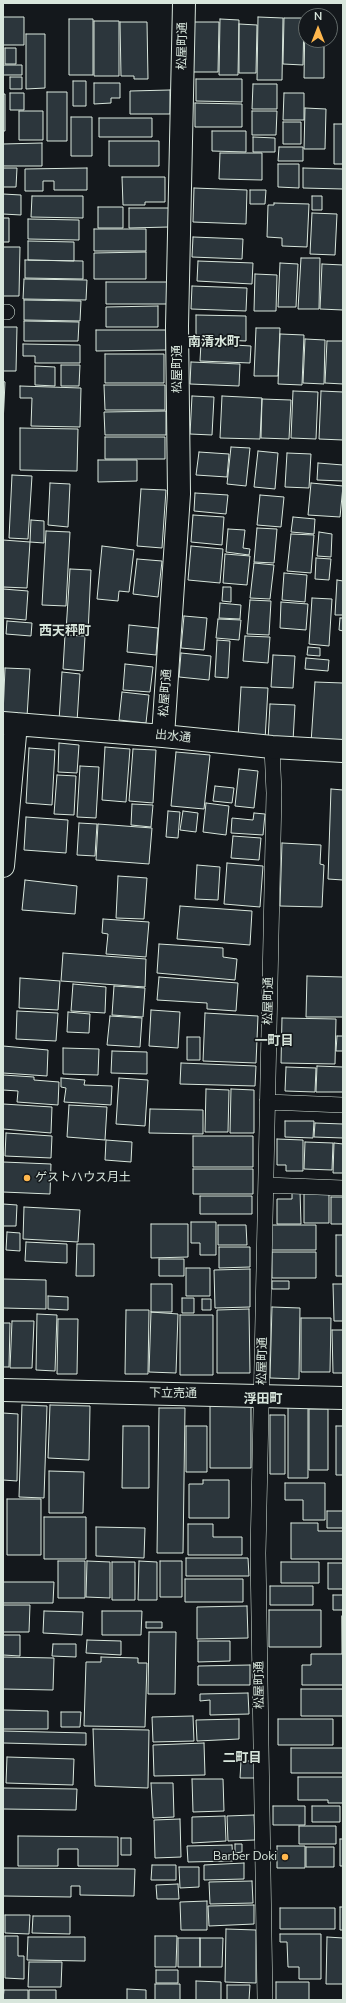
<!DOCTYPE html>
<meta charset="utf-8">
<style>
body{margin:0}
#map{position:relative;width:346px;height:2003px;overflow:hidden;background:#14181c;font-family:"Nunito Sans",sans-serif}
canvas{display:block}
.frame{position:absolute;inset:0;border:4px solid #d8e6dc;pointer-events:none}
.north{position:absolute;left:298px;top:8px;width:40px;height:40px;box-sizing:border-box;background:#14181c;border:1px solid #626a69;border-radius:50%;rotate:0deg;font-size:11px;font-weight:700;line-height:16px;text-align:center;color:#d8e6dc}
.north::after{content:'';display:block;margin:auto;width:14px;height:18px;background:#ffb74d;clip-path:polygon(50% 0,100% 100%,50% 72%,0 100%)}
</style>
<div id="map">
<canvas width="346" height="2003"></canvas>
<div class="frame"></div>
<div class="north">N</div>
</div>
<script>
const ctx = document.querySelector('canvas').getContext('2d');
ctx.lineJoin = 'round';
function fillPath(path, color) { ctx.fillStyle = color; ctx.fill(path, 'evenodd'); }
const poly = rows => new Path2D(rows.map(r => 'M' + r).join(''));
function stroke(path, color, width, dash) { ctx.strokeStyle = color; ctx.lineWidth = width; ctx.lineCap = dash ? 'butt' : 'round'; ctx.setLineDash(dash || []); ctx.stroke(path); }
function drawText(font, color, halo, rows, align = 'center') {
  ctx.font = font + ' "Nunito Sans","Noto Sans JP",sans-serif'; ctx.lineWidth = 3; ctx.setLineDash([]); ctx.textBaseline = 'middle'; ctx.strokeStyle = halo; ctx.fillStyle = color; for (const [text, x, y, turn = 0] of rows) {
    ctx.save(); ctx.translate(x, y); ctx.rotate((+turn || 0) * Math.PI / 180); ctx.textAlign = isNaN(turn) ? turn : align; if (halo) ctx.strokeText(text, 0, 0); ctx.fillText(text, 0, 0); ctx.restore();
  }
}
const building = poly([
 [3,17,24,17,24,45,3,45,3,17],
 [258,17,283,18,282,80,257,80,258,17],
 [284,18,304,18,303,65,283,64,284,18],
 [69,19,93,19,93,75,69,75,69,19],
 [220,19,239,20,238,75,219,75,220,19],
 [305,19,306,19,306,40,324,40,324,78,304,78,305,19],
 [94,21,119,21,119,76,94,76,94,21],
 [120,22,147,22,148,79,134,79,134,76,121,76,120,22],
 [193,22,219,22,218,72,193,72,193,22],
 [239,24,257,25,256,73,239,73,239,24],
 [26,34,45,34,45,88,26,89,26,34],
 [5,48,16,48,16,64,5,64,5,48],
 [3,65,22,65,22,75,3,75,3,65],
 [10,77,22,77,22,89,10,89,10,77],
 [196,79,242,79,242,102,196,101,196,79],
 [73,81,86,81,86,106,73,106,73,81],
 [94,83,120,83,120,98,111,98,111,103,94,104,94,83],
 [253,84,277,84,277,109,252,109,253,84],
 [170,90,170,114,130,114,130,91,170,90],
 [47,92,67,92,67,141,47,141,47,92],
 [10,93,24,93,24,110,10,110,10,93],
 [284,93,304,93,304,120,283,120,284,93],
 [3,94,5,94,5,131,3,131,3,94],
 [195,103,242,104,242,127,195,127,195,103],
 [305,108,326,109,325,149,304,149,305,108],
 [19,111,43,111,43,140,19,140,19,111],
 [252,111,277,111,276,135,252,135,252,111],
 [71,117,92,117,92,156,71,156,71,117],
 [99,118,152,118,152,137,99,137,99,118],
 [283,122,301,122,301,144,283,144,283,122],
 [334,124,343,124,343,164,334,164,334,124],
 [212,131,246,131,246,152,212,151,212,131],
 [253,137,275,138,275,152,253,152,253,137],
 [109,141,159,141,159,166,109,166,109,141],
 [42,143,42,166,3,166,3,144,42,143],
 [279,147,303,147,303,161,278,161,279,147],
 [220,153,262,153,262,180,219,179,220,153],
 [278,164,299,164,299,188,278,187,278,164],
 [3,168,17,168,16,187,3,187,3,168],
 [87,168,87,190,54,190,54,181,43,181,43,191,25,191,25,169,87,168],
 [303,168,343,169,343,189,303,188,303,168],
 [122,177,165,177,165,202,145,202,145,205,123,205,122,177],
 [194,188,247,190,246,224,193,222,194,188],
 [250,190,266,190,265,204,250,204,250,190],
 [3,194,21,195,21,215,3,214,3,194],
 [32,196,83,196,83,218,31,217,32,196],
 [312,196,322,196,322,210,312,210,312,196],
 [274,203,309,204,307,247,282,246,282,238,267,237,268,205,274,205,274,203],
 [98,207,123,207,123,228,98,228,98,207],
 [129,208,169,208,169,227,129,228,129,208],
 [312,213,337,214,335,255,310,254,312,213],
 [3,218,9,218,9,242,3,242,3,218],
 [28,219,79,220,79,240,28,239,28,219],
 [94,229,146,229,146,251,94,251,94,229],
 [193,237,243,239,242,259,192,257,193,237],
 [28,241,74,242,74,261,28,260,28,241],
 [3,247,20,247,19,296,3,296,3,247],
 [146,252,146,279,94,279,94,253,146,252],
 [301,258,320,258,319,309,298,309,301,258],
 [25,260,83,261,83,279,25,278,25,260],
 [198,261,253,263,252,284,197,281,198,261],
 [280,263,298,264,296,307,278,307,280,263],
 [322,264,343,265,343,310,320,309,322,264],
 [255,274,277,275,276,311,254,311,255,274],
 [24,279,87,280,86,300,23,299,24,279],
 [106,282,167,282,168,304,106,304,106,282],
 [192,286,247,288,246,311,191,309,192,286],
 [24,300,81,301,80,321,24,320,24,300],
 [158,306,158,327,106,327,106,307,158,306],
 [196,315,246,316,246,341,196,339,196,315],
 [24,321,79,322,78,341,24,341,24,321],
 [3,327,17,327,16,371,3,371,3,327],
 [256,328,280,328,278,376,254,376,256,328],
 [96,330,166,330,166,350,96,351,96,330],
 [280,334,304,335,302,385,278,384,280,334],
 [305,339,325,340,324,384,303,383,305,339],
 [327,341,343,341,343,384,325,383,327,341],
 [201,343,251,346,250,363,200,361,201,343],
 [23,344,80,345,80,363,35,363,35,356,23,356,23,344],
 [105,354,164,354,164,383,105,383,105,354],
 [191,362,240,364,239,386,190,384,191,362],
 [61,365,80,365,79,386,61,386,61,365],
 [35,366,55,367,55,386,35,385,35,366],
 [3,381,5,382,3,424,3,381],
 [104,385,165,385,165,410,105,410,104,385],
 [20,386,81,388,80,427,31,426,32,398,20,398,20,386],
 [293,391,318,392,316,439,291,438,293,391],
 [321,391,343,392,343,440,319,439,321,391],
 [192,396,214,397,212,435,190,434,192,396],
 [222,396,262,398,260,439,220,438,222,396],
 [262,399,291,400,289,439,261,438,262,399],
 [166,411,166,435,105,435,104,412,166,411],
 [20,428,78,429,77,471,20,470,20,428],
 [105,437,165,437,165,459,105,459,105,437],
 [231,447,250,448,246,486,227,484,231,447],
 [258,451,278,453,275,489,254,487,258,451],
 [199,452,229,454,227,477,196,475,199,452],
 [287,453,311,454,309,488,285,487,287,453],
 [98,460,137,460,137,481,98,482,98,460],
 [318,463,343,465,343,481,317,480,318,463],
 [12,475,32,476,28,539,9,538,12,475],
 [50,483,70,484,68,527,48,525,50,483],
 [311,483,343,486,340,517,308,515,311,483],
 [141,489,166,490,162,548,137,546,141,489],
 [195,493,228,495,226,514,194,511,195,493],
 [260,495,284,497,281,527,257,525,260,495],
 [193,515,224,517,222,545,191,542,193,515],
 [293,517,315,519,314,534,291,532,293,517],
 [31,520,44,521,44,543,30,542,27,588,3,587,3,540,30,542,31,520],
 [257,528,277,529,274,563,254,562,257,528],
 [228,529,245,530,243,548,250,549,249,555,226,552,228,529],
 [46,531,70,532,66,606,42,605,46,531],
 [319,532,332,534,331,557,317,556,319,532],
 [291,534,314,535,311,573,287,571,291,534],
 [102,546,134,550,129,592,119,591,118,601,97,599,102,546],
 [191,546,223,549,220,583,188,580,191,546],
 [225,554,250,556,247,585,223,583,225,554],
 [316,558,331,559,329,580,315,579,316,558],
 [137,559,162,561,158,597,133,594,137,559],
 [254,563,274,565,270,599,250,598,254,563],
 [70,569,91,570,88,633,66,631,70,569],
 [284,573,307,575,305,602,282,600,284,573],
 [337,580,343,581,343,615,335,615,337,580],
 [223,587,231,587,231,602,222,601,223,587],
 [3,589,28,591,26,620,3,618,3,589],
 [312,598,332,599,329,646,309,644,312,598],
 [250,600,271,601,269,635,247,634,250,600],
 [281,602,308,604,306,630,280,628,281,602],
 [220,603,241,605,240,619,219,618,220,603],
 [184,616,207,618,204,650,181,648,184,616],
 [340,618,343,618,343,631,339,630,340,618],
 [218,619,241,620,239,640,216,638,218,619],
 [7,621,32,623,31,636,6,634,7,621],
 [129,625,158,628,156,655,127,652,129,625],
 [65,635,85,636,83,671,63,669,65,635],
 [245,636,270,637,268,663,243,661,245,636],
 [217,640,230,641,228,678,215,677,217,640],
 [308,647,320,648,320,656,307,655,308,647],
 [181,653,211,656,209,680,179,677,181,653],
 [273,655,295,656,293,688,271,687,273,655],
 [306,658,329,660,328,671,305,669,306,658],
 [125,664,153,667,150,692,123,690,125,664],
 [5,668,30,669,27,717,3,715,5,668],
 [62,672,80,674,77,722,59,721,62,672],
 [315,682,343,683,343,745,311,743,315,682],
 [241,687,268,688,265,740,238,738,241,687],
 [122,692,149,695,146,723,119,720,122,692],
 [270,704,295,705,293,741,268,740,270,704],
 [59,743,79,745,77,773,58,772,59,743],
 [105,747,130,749,126,802,102,800,105,747],
 [29,748,55,750,52,805,26,803,29,748],
 [133,749,156,750,153,803,129,801,133,749],
 [176,752,210,755,204,809,171,806,176,752],
 [80,766,99,767,96,818,77,817,80,766],
 [239,769,258,771,254,808,235,806,239,769],
 [57,775,76,776,74,815,54,814,57,775],
 [215,786,234,788,232,803,213,801,215,786],
 [331,789,343,790,343,880,328,879,331,789],
 [206,803,229,806,226,835,203,832,206,803],
 [132,804,153,805,151,827,131,825,132,804],
 [168,811,180,812,178,838,166,837,168,811],
 [183,811,198,813,196,832,180,830,183,811],
 [254,813,265,814,263,835,231,833,232,818,253,820,254,813],
 [26,817,68,820,66,853,24,850,26,817],
 [79,823,97,824,95,856,77,855,79,823],
 [98,824,152,828,149,864,96,860,98,824],
 [233,836,261,838,259,860,231,858,233,836],
 [282,843,321,845,320,864,324,865,322,907,280,906,282,843],
 [227,863,263,866,260,907,224,904,227,863],
 [197,865,220,867,218,900,195,899,197,865],
 [118,876,147,878,144,919,116,918,118,876],
 [25,880,77,886,75,914,22,910,25,880],
 [180,906,252,911,250,945,177,939,180,906],
 [103,919,149,922,146,957,106,954,108,934,102,933,103,919],
 [159,944,223,948,223,957,237,959,235,980,157,973,159,944],
 [63,953,146,959,145,987,61,981,63,953],
 [307,976,343,977,343,1017,306,1017,307,976],
 [159,977,238,983,236,1011,207,1009,207,1003,157,1000,159,977],
 [20,978,60,981,58,1010,19,1008,20,978],
 [73,984,106,987,105,1013,71,1011,73,984],
 [114,986,145,988,143,1017,112,1015,114,986],
 [151,1010,180,1012,178,1048,149,1046,151,1010],
 [17,1011,58,1013,56,1041,16,1039,17,1011],
 [68,1012,90,1014,89,1033,67,1032,68,1012],
 [205,1013,258,1016,256,1063,203,1061,205,1013],
 [110,1016,142,1018,140,1047,107,1045,110,1016],
 [282,1018,336,1019,335,1064,281,1063,282,1018],
 [337,1036,343,1036,343,1051,336,1051,337,1036],
 [187,1037,200,1037,200,1060,187,1060,187,1037],
 [3,1046,48,1050,47,1076,3,1073,3,1046],
 [63,1048,99,1049,98,1075,63,1074,63,1048],
 [112,1051,147,1052,147,1074,111,1073,112,1051],
 [181,1063,256,1066,255,1086,180,1084,181,1063],
 [317,1066,343,1067,343,1092,316,1092,317,1066],
 [286,1067,316,1068,315,1092,285,1091,286,1067],
 [3,1075,34,1077,34,1080,59,1082,58,1105,17,1102,18,1091,3,1090,3,1075],
 [61,1078,85,1080,84,1085,112,1086,111,1105,64,1102,66,1088,61,1087,61,1078],
 [119,1078,148,1080,145,1126,116,1124,119,1078],
 [206,1089,229,1090,228,1132,205,1132,206,1089],
 [231,1089,254,1090,254,1133,230,1133,231,1089],
 [3,1104,52,1107,51,1133,3,1129,3,1104],
 [69,1105,107,1107,105,1140,67,1137,69,1105],
 [150,1109,203,1110,203,1134,149,1133,150,1109],
 [285,1121,314,1121,313,1138,285,1137,285,1121],
 [315,1123,343,1124,343,1138,314,1137,315,1123],
 [6,1133,52,1136,51,1158,5,1156,6,1133],
 [193,1136,253,1136,253,1167,193,1167,193,1136],
 [277,1139,303,1140,303,1171,286,1171,286,1165,277,1165,277,1139],
 [106,1140,132,1142,131,1162,105,1160,106,1140],
 [305,1142,333,1143,332,1170,304,1169,305,1142],
 [334,1143,343,1144,343,1173,333,1173,334,1143],
 [3,1162,51,1164,50,1194,3,1192,3,1162],
 [193,1169,253,1169,253,1194,193,1194,193,1169],
 [292,1191,300,1191,301,1224,277,1224,277,1199,292,1199,292,1191],
 [304,1192,329,1192,329,1223,304,1223,304,1192],
 [200,1196,252,1196,252,1214,200,1214,200,1196],
 [331,1197,343,1197,343,1224,331,1224,331,1197],
 [3,1204,17,1205,16,1226,3,1226,3,1204],
 [24,1207,80,1210,78,1242,23,1239,24,1207],
 [191,1222,216,1222,216,1255,200,1255,200,1243,191,1243,191,1222],
 [151,1224,188,1224,188,1257,151,1258,151,1224],
 [218,1225,246,1225,247,1245,218,1245,218,1225],
 [271,1225,316,1225,316,1250,271,1250,271,1225],
 [7,1232,20,1233,20,1251,6,1250,7,1232],
 [336,1235,343,1235,343,1276,336,1276,336,1235],
 [26,1242,67,1244,67,1263,25,1261,26,1242],
 [77,1244,94,1244,94,1276,76,1276,77,1244],
 [219,1247,250,1247,250,1267,219,1268,219,1247],
 [272,1252,316,1252,316,1278,272,1278,272,1252],
 [159,1259,184,1259,184,1276,159,1276,159,1259],
 [186,1268,210,1268,210,1296,186,1296,186,1268],
 [250,1269,250,1307,215,1308,214,1270,250,1269],
 [3,1279,46,1280,46,1309,3,1308,3,1279],
 [272,1281,289,1281,289,1289,272,1289,272,1281],
 [151,1284,172,1284,172,1312,151,1312,151,1284],
 [333,1284,343,1284,343,1321,334,1321,333,1284],
 [48,1296,68,1297,68,1310,48,1309,48,1296],
 [182,1298,194,1298,194,1313,182,1313,182,1298],
 [202,1299,211,1299,211,1310,202,1310,202,1299],
 [272,1307,300,1308,299,1379,270,1378,272,1307],
 [249,1309,250,1373,217,1373,217,1310,249,1309],
 [126,1310,149,1310,148,1374,125,1374,126,1310],
 [151,1312,178,1314,176,1373,149,1372,151,1312],
 [37,1314,57,1315,55,1371,36,1370,37,1314],
 [180,1315,213,1315,213,1375,180,1375,180,1315],
 [301,1318,331,1318,330,1372,301,1372,301,1318],
 [58,1319,78,1319,77,1374,57,1374,58,1319],
 [12,1321,34,1321,32,1368,10,1368,12,1321],
 [3,1323,10,1323,9,1367,3,1367,3,1323],
 [332,1330,343,1330,343,1373,333,1373,332,1330],
 [210,1402,251,1402,251,1468,210,1468,210,1402],
 [22,1405,47,1406,44,1498,19,1497,22,1405],
 [50,1405,90,1406,89,1460,48,1458,50,1405],
 [288,1406,308,1406,308,1478,288,1478,288,1406],
 [159,1408,185,1408,183,1553,157,1553,159,1408],
 [309,1409,328,1409,328,1470,309,1470,309,1409],
 [3,1413,18,1414,17,1481,3,1480,3,1413],
 [270,1415,285,1415,285,1474,270,1474,270,1415],
 [123,1426,149,1426,149,1488,122,1488,123,1426],
 [186,1426,207,1426,207,1472,186,1472,186,1426],
 [336,1426,343,1426,343,1475,336,1475,336,1426],
 [49,1471,84,1472,83,1513,49,1513,49,1471],
 [203,1480,229,1480,229,1518,189,1518,189,1484,203,1484,203,1480],
 [285,1483,325,1483,325,1520,303,1520,303,1500,285,1500,285,1483],
 [7,1499,41,1499,41,1555,7,1555,7,1499],
 [327,1511,343,1511,343,1528,327,1528,327,1511],
 [44,1517,86,1517,86,1559,44,1559,44,1517],
 [291,1523,318,1523,318,1531,343,1531,343,1559,291,1559,291,1523],
 [188,1524,213,1524,213,1537,242,1537,242,1555,188,1555,188,1524],
 [96,1527,145,1528,144,1558,96,1556,96,1527],
 [186,1558,248,1558,249,1576,186,1576,186,1558],
 [58,1561,85,1561,85,1598,58,1598,58,1561],
 [87,1561,110,1562,110,1598,86,1597,87,1561],
 [139,1561,157,1562,157,1600,138,1600,139,1561],
 [160,1561,182,1561,182,1597,160,1597,160,1561],
 [112,1562,135,1562,135,1600,112,1600,112,1562],
 [281,1562,319,1562,319,1583,281,1583,281,1562],
 [328,1563,343,1563,343,1589,328,1589,328,1563],
 [185,1579,243,1579,243,1602,185,1602,185,1579],
 [3,1582,54,1582,53,1603,3,1603,3,1582],
 [270,1586,313,1586,313,1605,270,1605,270,1586],
 [333,1595,343,1595,343,1610,333,1610,333,1595],
 [3,1605,30,1605,29,1632,3,1632,3,1605],
 [247,1606,248,1638,197,1639,197,1607,247,1606],
 [269,1610,321,1610,321,1647,269,1647,269,1610],
 [44,1611,83,1612,82,1635,43,1633,44,1611],
 [102,1611,142,1611,141,1635,102,1635,102,1611],
 [342,1616,343,1685,302,1685,302,1665,311,1665,311,1654,342,1654,342,1616],
 [146,1622,162,1622,162,1628,146,1628,146,1622],
 [149,1632,176,1632,175,1694,148,1694,149,1632],
 [3,1635,20,1635,20,1656,3,1655,3,1635],
 [87,1640,121,1641,121,1655,86,1653,87,1640],
 [198,1641,230,1641,230,1661,198,1662,198,1641],
 [53,1644,76,1644,76,1657,52,1656,53,1644],
 [3,1657,54,1658,53,1690,3,1689,3,1657],
 [101,1657,138,1658,138,1663,147,1663,145,1727,84,1726,86,1662,101,1662,101,1657],
 [250,1665,250,1685,198,1685,198,1666,250,1665],
 [301,1689,343,1689,343,1716,301,1716,301,1689],
 [248,1693,249,1714,210,1715,210,1700,200,1701,200,1694,248,1693],
 [3,1710,48,1711,48,1729,3,1729,3,1710],
 [61,1712,81,1712,80,1727,61,1727,61,1712],
 [193,1716,194,1741,153,1742,152,1717,193,1716],
 [239,1719,239,1739,197,1741,196,1720,239,1719],
 [278,1719,333,1719,333,1745,278,1745,278,1719],
 [93,1729,149,1730,148,1788,95,1786,93,1729],
 [3,1731,86,1733,86,1745,3,1743,3,1731],
 [204,1743,205,1775,154,1776,153,1745,204,1743],
 [291,1748,343,1748,343,1773,291,1773,291,1748],
 [7,1757,74,1759,73,1785,6,1783,7,1757],
 [241,1761,256,1761,256,1778,240,1778,241,1761],
 [298,1777,343,1777,343,1803,328,1803,328,1800,298,1800,298,1777],
 [192,1779,223,1779,224,1811,193,1812,192,1779],
 [151,1783,173,1783,174,1817,153,1818,151,1783],
 [3,1788,77,1789,76,1810,3,1809,3,1788],
 [273,1806,305,1806,305,1825,273,1825,273,1806],
 [312,1806,340,1806,340,1822,312,1822,312,1806],
 [254,1815,255,1840,228,1841,227,1816,254,1815],
 [225,1816,226,1841,192,1843,192,1817,225,1816],
 [180,1819,181,1857,155,1858,154,1820,180,1819],
 [299,1826,336,1826,336,1844,299,1844,299,1826],
 [18,1836,118,1837,118,1866,78,1866,78,1849,58,1849,58,1866,18,1866,18,1836],
 [121,1838,131,1838,131,1855,121,1855,121,1838],
 [340,1839,343,1839,343,1866,340,1866,340,1839],
 [235,1844,242,1844,242,1852,235,1853,235,1844],
 [232,1845,233,1861,188,1862,187,1846,232,1845],
 [277,1846,305,1846,305,1868,277,1868,277,1846],
 [306,1847,334,1847,334,1867,306,1867,306,1847],
 [244,1863,244,1879,204,1880,204,1865,244,1863],
 [152,1865,176,1865,176,1880,151,1880,152,1865],
 [179,1867,199,1867,199,1887,180,1888,179,1867],
 [3,1868,135,1869,134,1896,80,1895,80,1886,71,1886,71,1897,3,1896,3,1868],
 [252,1881,253,1903,210,1904,209,1882,252,1881],
 [178,1884,179,1899,157,1899,156,1885,178,1884],
 [207,1901,207,1930,181,1930,180,1902,207,1901],
 [254,1905,254,1924,209,1926,208,1906,254,1905],
 [340,1907,343,1907,343,1930,340,1930,340,1907],
 [280,1908,335,1908,335,1929,280,1929,280,1908],
 [5,1915,30,1915,29,1934,5,1933,5,1915],
 [33,1916,70,1916,70,1934,32,1933,33,1916],
 [226,1929,256,1930,256,1983,225,1982,226,1929],
 [280,1934,321,1934,321,1979,299,1979,299,1967,288,1967,287,1942,280,1942,280,1934],
 [5,1936,18,1936,18,1956,24,1956,24,1979,5,1978,5,1936],
 [155,1936,177,1936,176,1967,155,1967,155,1936],
 [28,1937,85,1937,85,1961,27,1960,28,1937],
 [327,1937,343,1938,343,1984,326,1984,327,1937],
 [178,1938,200,1938,200,1967,178,1967,178,1938],
 [200,1938,223,1938,222,1967,200,1967,200,1938],
 [29,1962,62,1962,61,1987,28,1987,29,1962],
 [156,1970,178,1970,178,1983,156,1983,156,1970],
 [196,1981,221,1982,221,2000,196,2000,196,1981],
 [276,1982,309,1982,309,2000,276,2000,276,1982],
 [155,1984,180,1984,180,2000,155,2000,155,1984],
 [227,1985,250,1985,249,2000,227,2000,227,1985],
 [127,1989,146,1990,146,2000,127,2000,127,1989],
 [4,1990,28,1990,28,2000,3,2000,4,1990],
 [29,1990,56,1990,56,2000,29,2000,29,1990]
]);
fillPath(building, '#2c363c');
stroke(building, '#d8e6dc', 1);
const lane = poly([
 [3,312,7,312],
 [267,1102,343,1105],
 [266,1185,343,1188],
 [265,2000,258,1553,274,793,272,747]
]);
const street = poly([
 [3,723,163,736,272,747,343,751],
 [163,736,179,494,177,326,184,3],
 [3,866,16,724],
 [3,1390,343,1398]
]);
stroke(lane, '#d8e6dc', 16);
stroke(street, '#d8e6dc', 24);
stroke(lane, '#14181c', 15);
stroke(street, '#14181c', 22);
for (const [x, y, r, color] of [
 [27,1178,4,"#ffb74d"],
 [285,1857,4,"#ffb74d"]
]) { const dot = new Path2D(); dot.arc(x, y, r, 0, 2 * Math.PI); ctx.fillStyle = color; ctx.fill(dot); stroke(dot, '#14181c', 1.5); }
drawText('12px', '#d8e6dc', '#14181c', [
 ["松屋町通",183,46,-89],
 ["松屋町通",178,369,-90],
 ["松屋町通",166,693,-86],
 ["出水通",173,737,6],
 ["松屋町通",269,1001,-89],
 ["松屋町通",263,1361,-89],
 ["下立売通",173,1394,1],
 ["松屋町通",260,1685,-91]
]);
drawText('12px', '#d8e6dc', '#14181c', [
 ["ゲストハウス月土",35,1178],
 ["Barber Doki",277,1857,"right"]
], 'left');
drawText('bold 13px', '#d8e6dc', '#14181c', [
 ["南清水町",214,343],
 ["西天秤町",65,632],
 ["一町目",274,1042],
 ["浮田町",263,1400],
 ["二町目",242,1759]
]);
</script>
